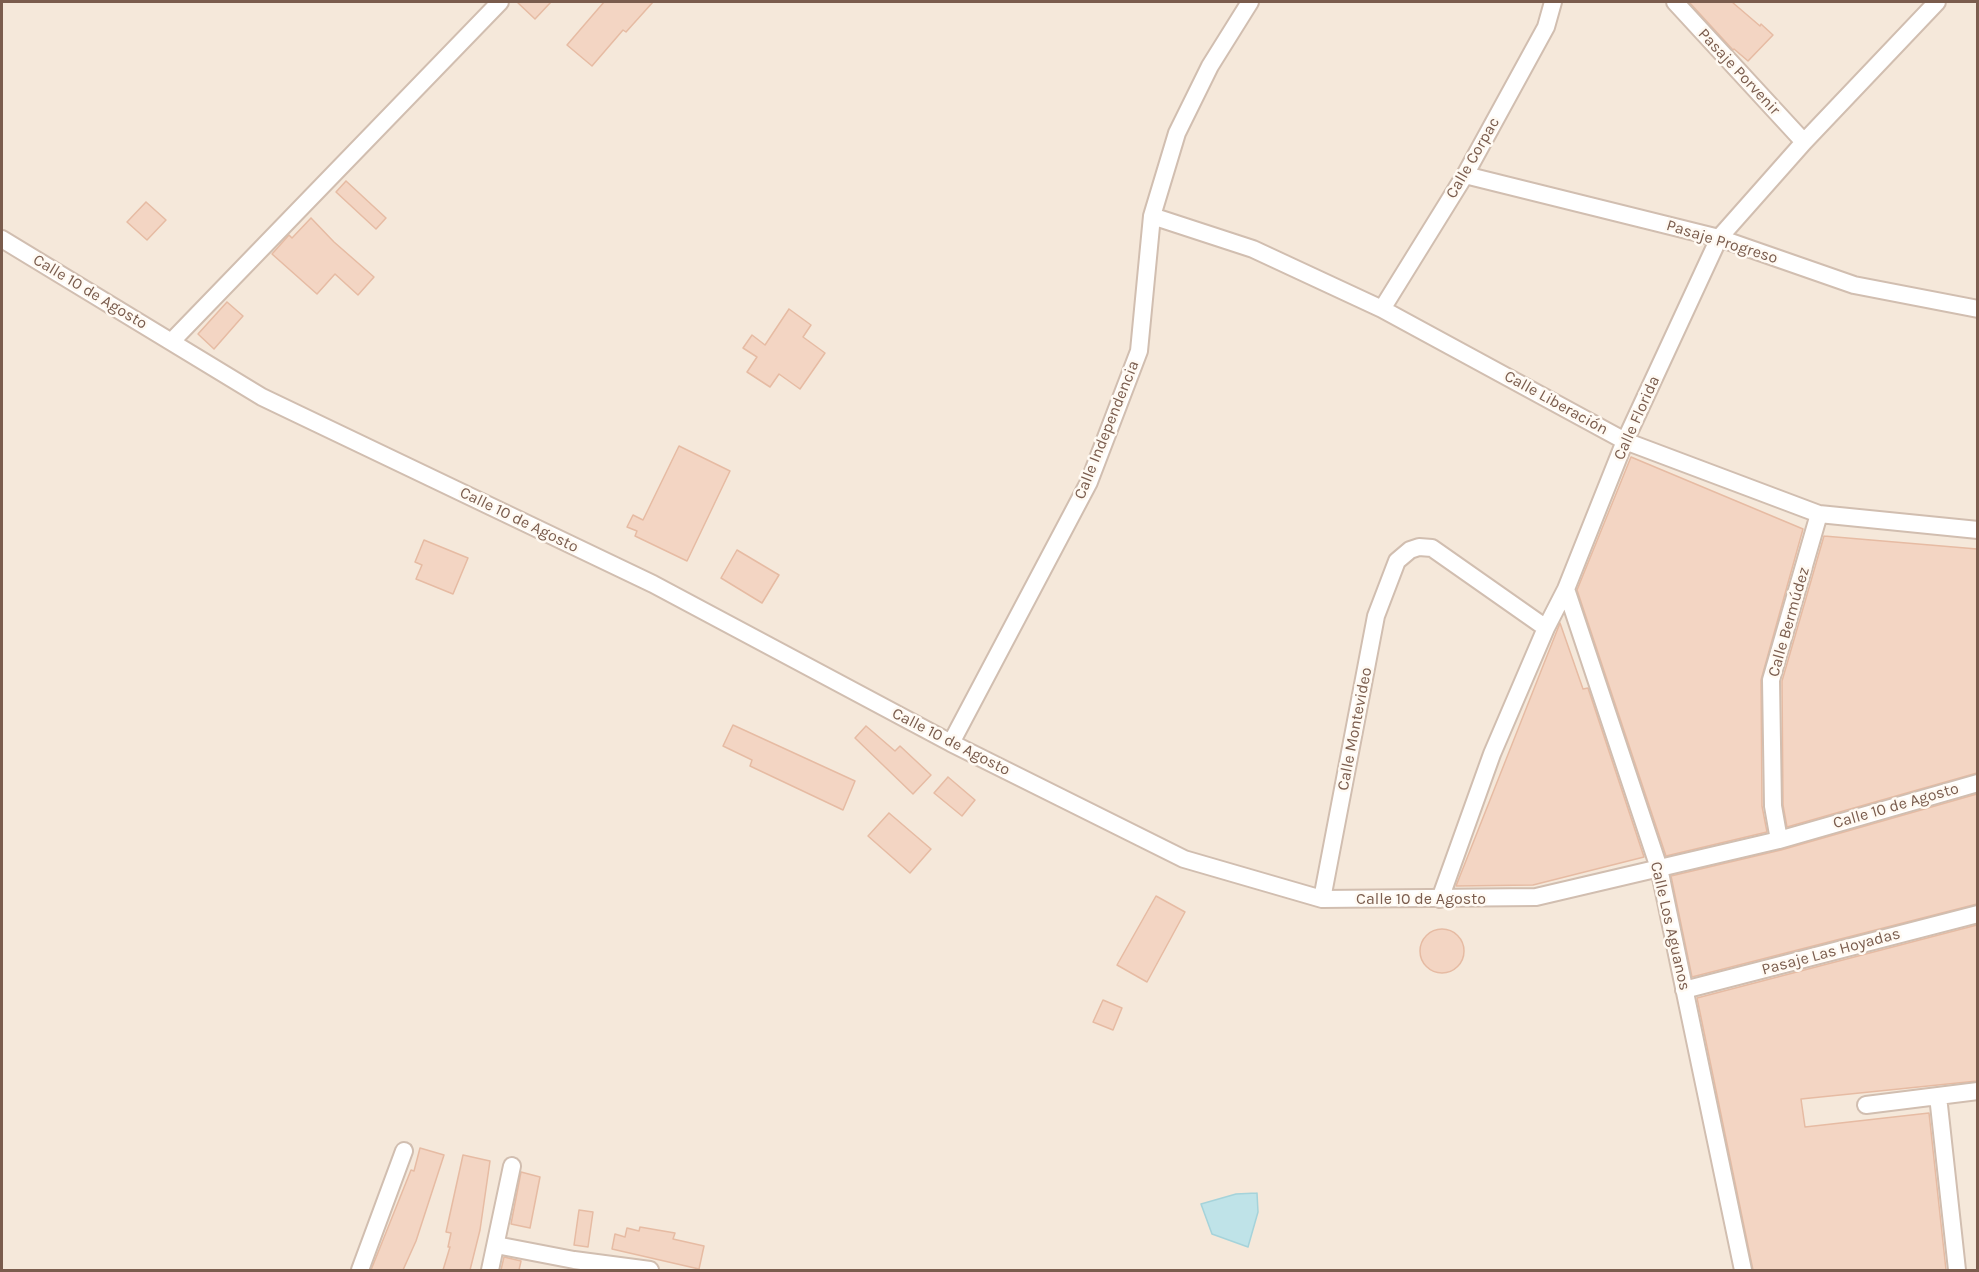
<!DOCTYPE html>
<meta charset="utf-8">
<style>
body{margin:0}
#map{position:relative;width:1979px;height:1272px;overflow:hidden;background:#fdf6ec;font-family:Karla,sans-serif}
canvas{display:block}
.frame{position:absolute;inset:0;border:3px solid #7a5c4d;pointer-events:none}
</style>
<div id="map">
<canvas width="1979" height="1272"></canvas>
<div class="frame"></div>
</div>
<script>
const ctx = document.querySelector('canvas').getContext('2d');
ctx.lineJoin = 'round';
function fillPath(path, color) { ctx.fillStyle = color; ctx.fill(path, 'evenodd'); }
const poly = rows => new Path2D(rows.map(r => 'M' + r).join(''));
function stroke(path, color, width, dash) { ctx.strokeStyle = color; ctx.lineWidth = width; ctx.lineCap = dash ? 'butt' : 'round'; ctx.setLineDash(dash || []); ctx.stroke(path); }
function drawText(font, color, halo, rows, align = 'center') {
  ctx.font = font + ' Karla,sans-serif'; ctx.lineWidth = 5; ctx.setLineDash([]); ctx.textBaseline = 'middle'; ctx.strokeStyle = halo; ctx.fillStyle = color; for (const [text, x, y, turn = 0] of rows) {
    ctx.save(); ctx.translate(x, y); ctx.rotate((+turn || 0) * Math.PI / 180); ctx.textAlign = isNaN(turn) ? turn : align; if (halo) ctx.strokeText(text, 0, 0); ctx.fillText(text, 0, 0); ctx.restore();
  }
}
fillPath(poly([
 [2,2,1977,2,1977,1270,2,1270]
]), '#f5e8da');
const water = poly([
 [1257,1193,1258,1212,1248,1247,1212,1234,1201,1204,1236,1194,1257,1193]
]);
fillPath(water, '#bfe3e8');
stroke(water, '#a5d3da', 1.5);
const building = poly([
 [517,2,551,2,535,19,517,2],
 [604,2,653,2,626,32,623,30,592,66,567,45,604,2],
 [1689,2,1732,2,1760,26,1761,24,1773,35,1748,61,1734,49,1733,50,1689,2],
 [346,181,386,218,376,229,336,192,346,181],
 [146,202,166,220,147,240,127,222,146,202],
 [311,218,334,242,374,277,358,295,335,274,317,294,272,254,289,235,292,238,311,218],
 [227,302,243,316,214,349,198,334,227,302],
 [789,309,811,325,803,337,825,353,800,389,779,374,770,387,747,372,757,357,743,348,752,335,765,345,789,309],
 [679,446,730,471,687,561,635,536,637,531,627,527,633,515,643,520,679,446],
 [1631,457,1803,529,1761,680,1762,806,1767,832,1666,856,1577,590,1631,457],
 [1824,536,1977,549,1977,773,1787,827,1783,805,1782,681,1824,536],
 [424,540,468,558,453,594,416,579,422,565,415,562,424,540],
 [737,550,779,575,762,603,721,578,737,550],
 [1560,623,1583,689,1588,688,1644,857,1533,885,1456,886,1560,623],
 [733,725,855,781,843,810,750,766,752,760,723,746,733,725],
 [866,726,895,751,900,746,931,775,913,794,855,738,866,726],
 [948,777,975,800,962,816,934,793,948,777],
 [1977,794,1977,904,1692,977,1671,876,1781,850,1977,794],
 [889,813,931,849,910,873,868,836,889,813],
 [1156,896,1185,912,1147,982,1117,965,1156,896],
 [1977,925,1977,1081,1801,1099,1805,1127,1929,1113,1946,1270,1753,1270,1697,998,1977,925],
 '1420 951a22 22 0 1 1 44 0a22 22 0 1 1-44 0Z',
 [1103,1000,1122,1008,1113,1030,1093,1022,1103,1000],
 [420,1148,444,1155,416,1241,403,1270,371,1270,411,1170,414,1171,420,1148],
 [463,1155,490,1161,480,1230,470,1270,443,1270,450,1247,448,1247,451,1233,446,1232,463,1155],
 [521,1172,540,1177,530,1228,511,1224,521,1172],
 [579,1210,593,1212,588,1247,574,1245,579,1210],
 [640,1227,675,1233,673,1239,704,1246,699,1269,612,1249,615,1234,625,1237,627,1228,639,1231,640,1227],
 [504,1257,521,1261,519,1270,501,1270,504,1257]
]);
fillPath(building, '#f3d5c3');
stroke(building, '#e6bba3', 1.5);
const minor = poly([
 [1675,2,1804,142],
 [1465,175,1719,238,1854,285,1978,309],
 [1152,216,1253,249,1382,309,1625,441,1819,514,1978,530],
 [2,239,262,397,653,584,951,743,1184,859,1322,899,1536,897,1779,840,1978,783],
 [1382,309,1465,175,1546,27,1553,2],
 [172,341,500,2],
 [1566,589,1659,868,1743,1270],
 [951,743,1089,482,1139,351,1152,216,1177,133,1210,66,1250,2],
 [1779,840,1773,806,1771,680,1819,514],
 [1322,899,1376,616,1397,561,1410,550,1419,547,1432,548,1546,628],
 [1440,899,1492,754,1546,628,1566,589,1625,441,1719,238,1804,142,1937,2],
 [1684,990,1978,914],
 [1938,1096,1957,1270],
 [1866,1105,1978,1091],
 [496,1245,574,1260,650,1270],
 [360,1270,404,1151],
 [490,1270,512,1166]
]);
stroke(minor, '#d1beb0', 20);
stroke(minor, '#fff', 16);
drawText('16px', '#7a5c4d', '#fffaf3', [
 ["Pasaje Porvenir",1739,72,47],
 ["Calle Corpac",1473,158,-60],
 ["Pasaje Progreso",1722,242,17],
 ["Calle 10 de Agosto",90,292,31],
 ["Calle Liberación",1556,403,29],
 ["Calle Florida",1637,418,-66],
 ["Calle Independencia",1107,430,-68],
 ["Calle 10 de Agosto",519,520,26],
 ["Calle Bermúdez",1789,622,-74],
 ["Calle Montevideo",1355,729,-79],
 ["Calle 10 de Agosto",951,742,27],
 ["Calle 10 de Agosto",1896,806,-16],
 ["Calle 10 de Agosto",1421,899],
 ["Calle Los Aguanos",1670,926,77],
 ["Pasaje Las Hoyadas",1831,952,-15]
]);
</script>
